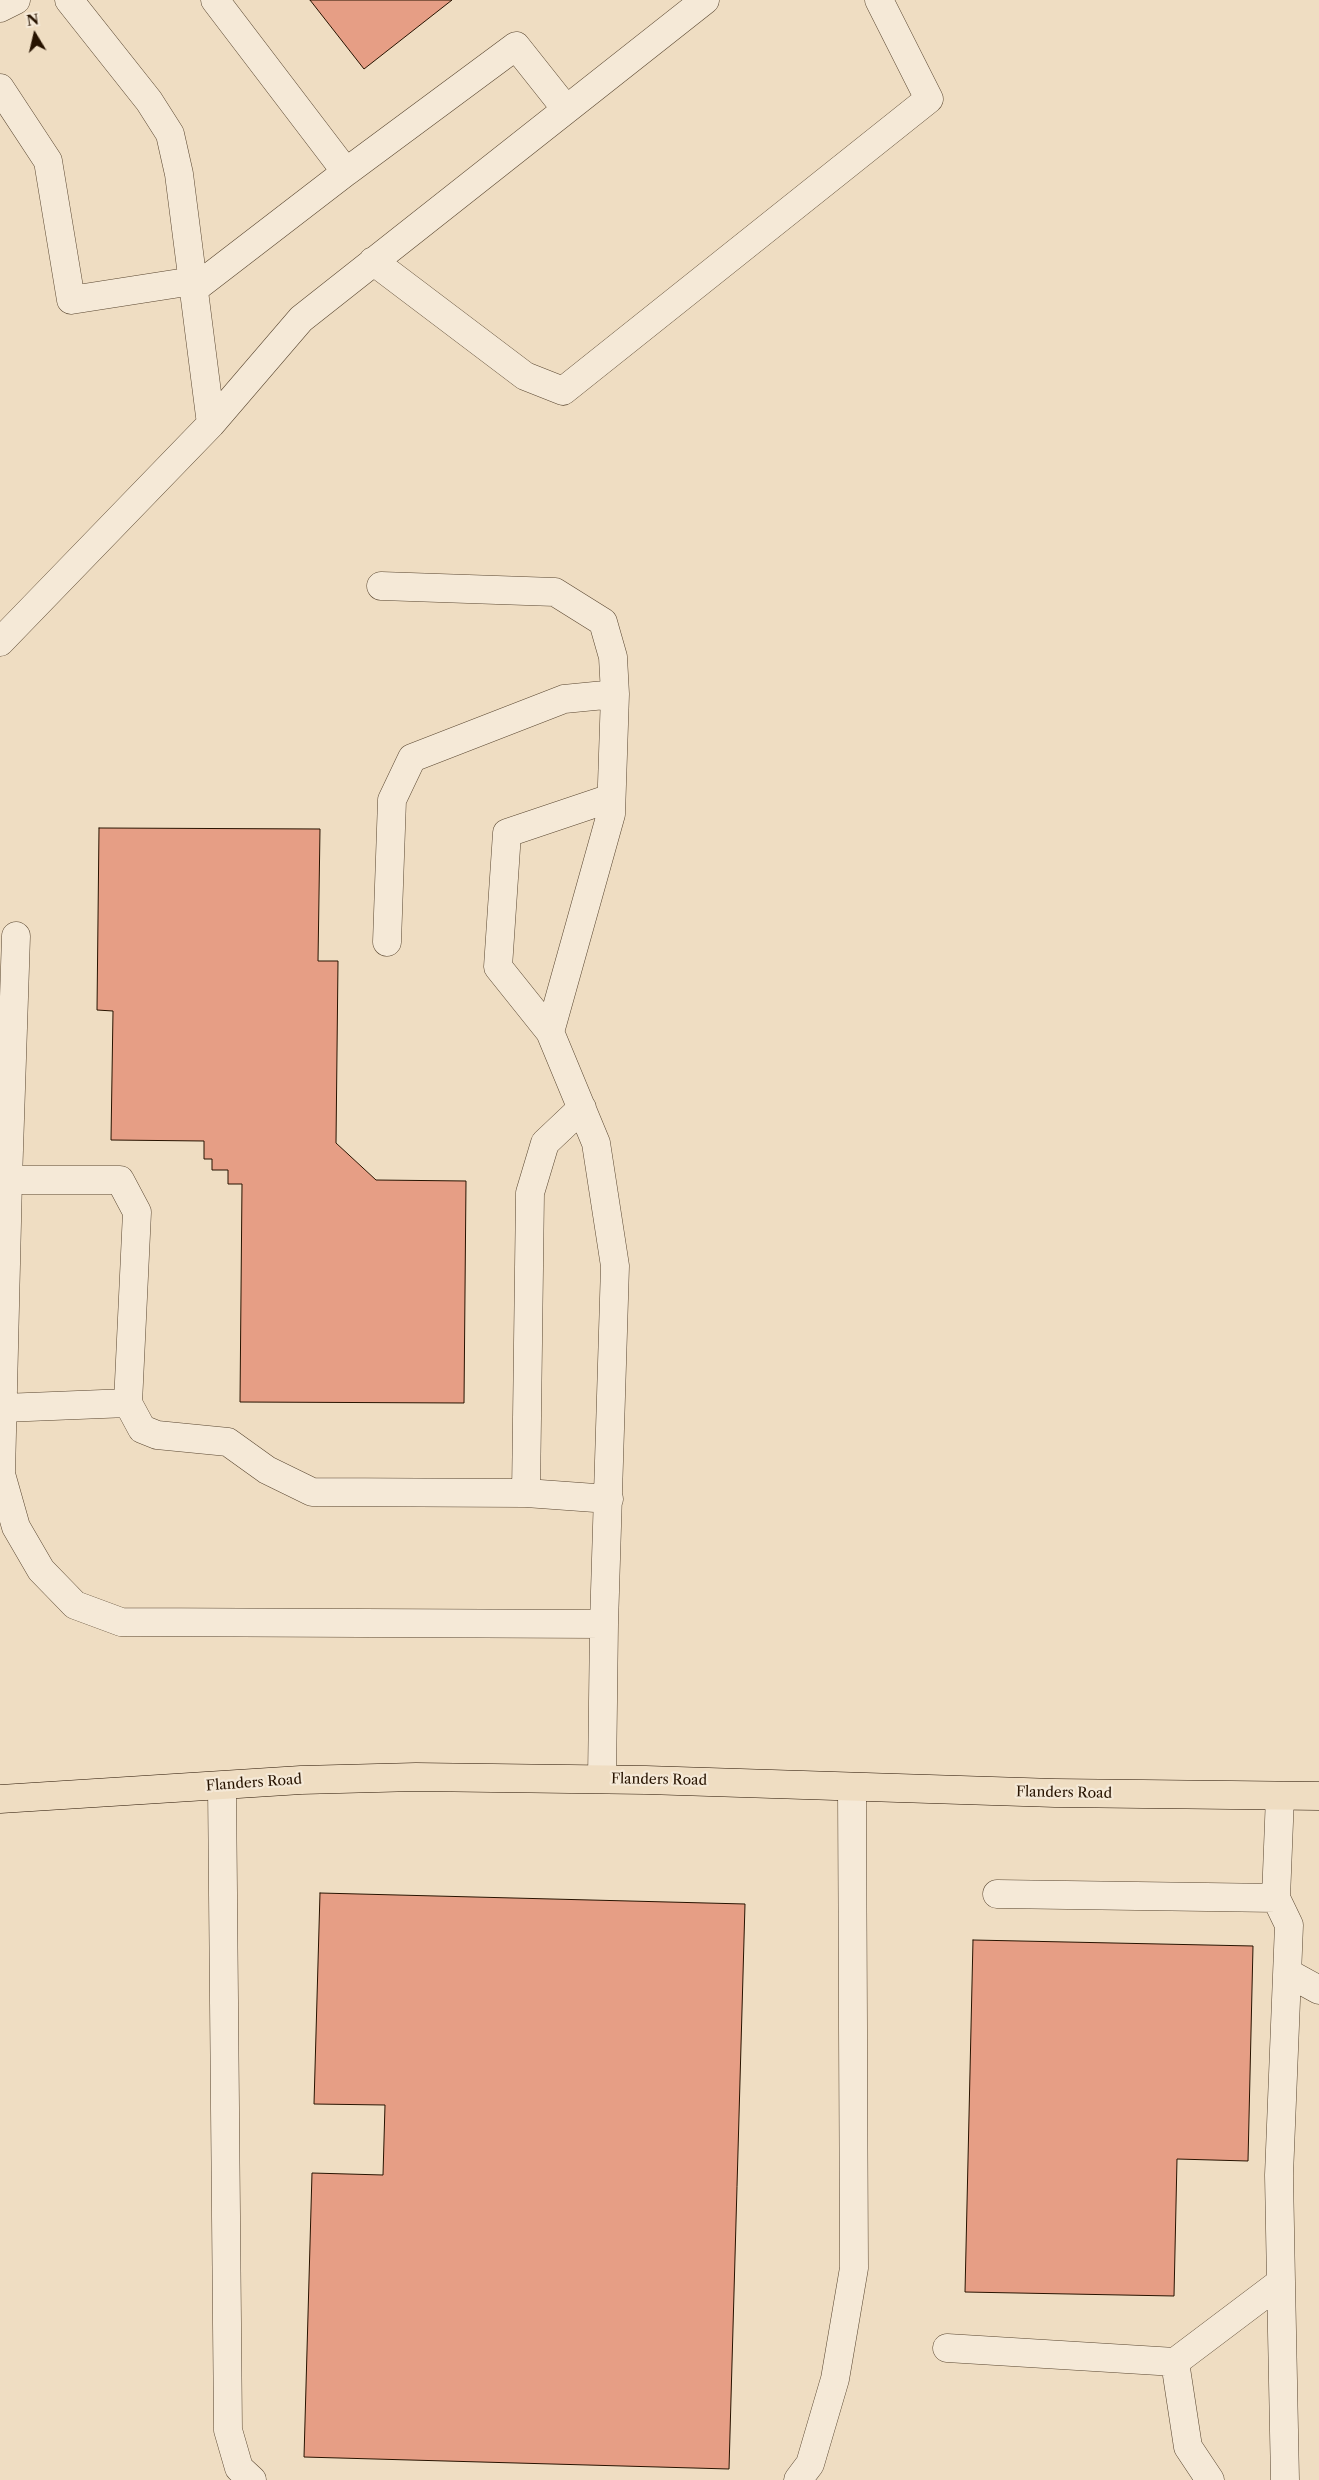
<!DOCTYPE html>
<style>
body{margin:0}
#map{position:relative;width:1319px;height:2480px;overflow:hidden;background:#efddc2;font-family:"Libre Caslon Text",serif}
canvas{display:block}
.north{position:absolute;left:10px;top:10px;width:50px;height:50px;-webkit-text-stroke:4px #f5e9d7;paint-order:stroke;rotate:351deg;font-size:14px;font-weight:700;line-height:20px;text-align:center;color:#271300}
.north::after{content:'';display:block;margin:auto;width:18px;height:22px;background:#271300;clip-path:polygon(50% 0,100% 100%,50% 72%,0 100%)}
</style>
<div id="map">
<canvas width="1319" height="2480"></canvas>
<div class="north">N</div>
</div>
<script>
const ctx = document.querySelector('canvas').getContext('2d');
ctx.lineJoin = 'round';
function fillPath(path, color) { ctx.fillStyle = color; ctx.fill(path, 'evenodd'); }
const poly = rows => new Path2D(rows.map(r => 'M' + r).join(''));
function stroke(path, color, width, dash) { ctx.strokeStyle = color; ctx.lineWidth = width; ctx.lineCap = dash ? 'butt' : 'round'; ctx.setLineDash(dash || []); ctx.stroke(path); }
function drawText(font, color, halo, rows, align = 'center') {
  ctx.font = font + ' "Libre Caslon Text",serif'; ctx.lineWidth = 4.5; ctx.setLineDash([]); ctx.textBaseline = 'middle'; ctx.strokeStyle = halo; ctx.fillStyle = color; for (const [text, x, y, turn = 0] of rows) {
    ctx.save(); ctx.translate(x, y); ctx.rotate((+turn || 0) * Math.PI / 180); ctx.textAlign = isNaN(turn) ? turn : align; if (halo) ctx.strokeText(text, 0, 0); ctx.fillText(text, 0, 0); ctx.restore();
  }
}
const building = poly([
 [310,0,452,0,364,69,310,0],
 [99,828,320,829,318,961,338,961,336,1143,376,1180,466,1181,464,1403,240,1402,242,1184,228,1184,228,1170,212,1170,212,1159,204,1159,204,1141,111,1140,113,1011,97,1010,99,828],
 [320,1893,745,1904,729,2469,304,2457,312,2173,383,2175,385,2105,314,2104,320,1893],
 [973,1940,1253,1946,1248,2161,1177,2159,1174,2296,965,2292,973,1940]
]);
fillPath(building, '#e69e85');
stroke(building, '#271300', 1);
const minor = poly([
 [69,0,149,101,170,134,179,174,211,424],
 [215,0,346,172,516,46,566,109],
 [0,8,16,0],
 [0,88,48,161,71,300,193,281],
 [373,261,525,376,563,391,929,99,879,0],
 [194,289,346,172],
 [381,586,555,592,603,622,613,657,615,694,564,699,412,758,392,800,387,942],
 [0,642,211,424,301,319,705,0],
 [550,1032,498,967,507,833,611,798],
 [582,1108,545,1143,530,1193,526,1493,609,1499],
 [0,1180,8,1180,16,936],
 [128,1403,137,1212,120,1180,8,1180,1,1474,16,1527,41,1570,75,1605,121,1622,604,1624,602,1779],
 [3,1408,128,1403,142,1429,157,1435,228,1442,267,1470,312,1492,526,1493],
 [604,1624,615,1266,596,1143,550,1032,611,814,615,694],
 [222,1786,228,2430,239,2468,252,2480],
 [997,1894,1276,1898],
 [1288,1973,1319,1990],
 [1281,2282,1285,2480],
 [947,2348,1175,2362,1281,2282,1279,2175,1289,1925,1276,1898,1280,1796],
 [1175,2362,1188,2447,1210,2480],
 [798,2480,810,2464,835,2379,854,2268,852,1787]
]);
const major = poly([
 [0,1799,301,1780,416,1777,646,1780,1055,1793,1319,1796]
]);
stroke(minor, '#594630', 29);
stroke(major, '#271300', 29);
stroke(minor, '#f5e9d7', 28);
stroke(major, '#efddc2', 28);
drawText('14px', '#271300', '#f5e9d7', [
 ["Flanders Road",659,1780,1],
 ["Flanders Road",254,1783,-4],
 ["Flanders Road",1064,1793,1]
]);
</script>
